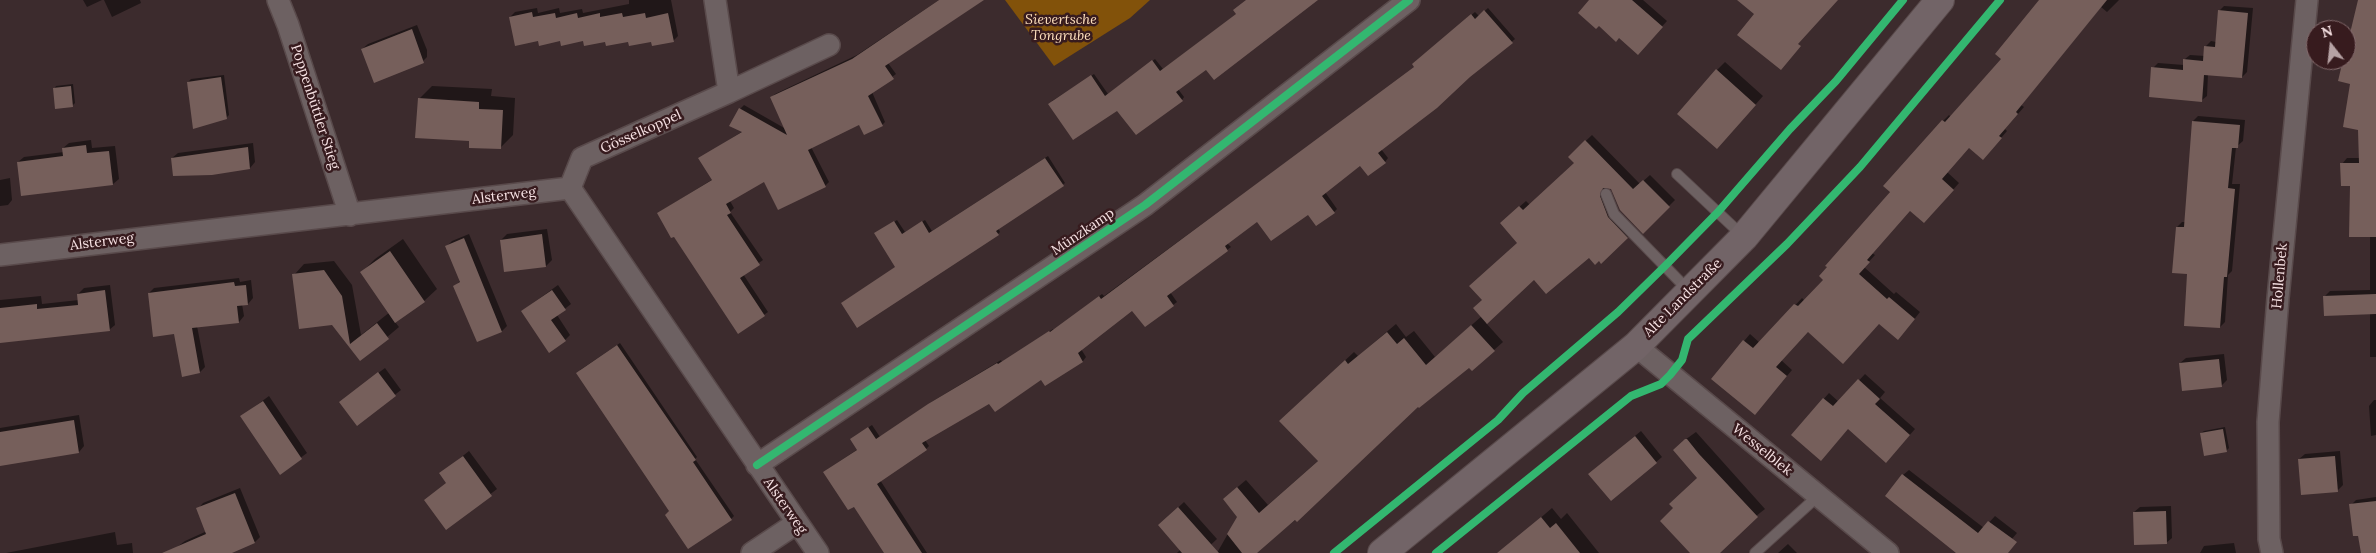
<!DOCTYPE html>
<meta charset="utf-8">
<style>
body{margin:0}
#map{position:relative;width:2376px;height:553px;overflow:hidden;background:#3c2b2d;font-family:Lora,serif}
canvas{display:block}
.north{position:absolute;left:2306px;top:20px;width:50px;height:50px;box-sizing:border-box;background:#371b1e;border:1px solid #846b6d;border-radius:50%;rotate:344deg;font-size:14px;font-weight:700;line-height:20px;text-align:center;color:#f7e2e4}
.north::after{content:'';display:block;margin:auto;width:18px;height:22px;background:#b6a2a4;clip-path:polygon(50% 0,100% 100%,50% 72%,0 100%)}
</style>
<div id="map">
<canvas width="2376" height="553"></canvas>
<div class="north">N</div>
</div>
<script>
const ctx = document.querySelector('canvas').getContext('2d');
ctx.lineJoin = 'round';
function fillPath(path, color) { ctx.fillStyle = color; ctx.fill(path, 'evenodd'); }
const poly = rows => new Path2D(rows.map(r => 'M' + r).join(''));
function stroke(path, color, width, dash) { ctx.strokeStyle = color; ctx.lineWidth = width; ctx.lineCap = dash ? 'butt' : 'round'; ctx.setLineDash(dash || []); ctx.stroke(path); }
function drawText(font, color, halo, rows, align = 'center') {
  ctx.font = font + ' Lora,serif'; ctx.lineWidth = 5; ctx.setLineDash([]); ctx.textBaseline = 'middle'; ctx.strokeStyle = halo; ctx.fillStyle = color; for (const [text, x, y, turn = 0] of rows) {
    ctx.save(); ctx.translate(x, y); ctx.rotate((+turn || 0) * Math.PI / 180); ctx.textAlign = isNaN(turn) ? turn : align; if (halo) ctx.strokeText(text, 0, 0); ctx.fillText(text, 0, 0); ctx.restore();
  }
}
fillPath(poly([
 [1005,0,1150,0,1130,18,1054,66]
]), '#82520a');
fillPath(poly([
 [83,0,102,0,87,7],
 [104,0,140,0,141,3,112,17],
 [629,0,671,0,678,36,673,41,539,40,510,17,515,12,537,8,538,13,559,8,560,13,582,9,583,13,629,4],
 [939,0,981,0,888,63,896,74,872,92,885,122,882,125,860,124,811,147,829,182,825,186,764,180,730,201,734,208,730,212,763,260,743,274,768,312,739,332,658,213,713,179,700,158,743,131,740,109,744,105,786,129,771,98,775,94,857,55],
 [1247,0,1317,0,1206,68,1178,89,1184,97,1182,100,1117,109,1052,101,1094,74,1108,94,1155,59,1163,69,1237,14],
 [1591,0,1643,0,1667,21,1643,47],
 [2042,0,2119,0,2107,12,2101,7,2021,105,2024,107,2005,129,2007,131,1989,152,1969,146,1947,172,1959,183,1930,216,1911,209,1872,253,1875,255,1864,267,1894,294,1896,292,1920,312,1904,332,1879,322,1808,331,1781,360,1792,370,1761,407,1713,378,1750,334,1760,343,1802,298,1805,301,1824,280,1943,121,1949,115,1951,117,2003,59],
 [2359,0,2376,0,2376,357,2370,357,2370,313,2325,296,2330,291,2370,290,2370,236,2342,164,2347,158,2360,158,2359,128,2352,83,2344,60],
 [2224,6,2253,8,2247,72,2242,77,2208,74,2207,96,2202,100,2153,68,2158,63,2184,65,2185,59,2190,55,2205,56,2206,46,2211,41,2216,42,2219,11],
 [1488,8,1515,39,1381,149,1388,158,1385,162,1368,174,1361,165,1325,192,1337,209,1334,212,1257,220,1227,243,1231,247,1227,250,1170,292,1177,302,1145,325,1133,309,1081,349,1086,357,1083,361,1045,384,1041,378,989,402,925,440,929,446,926,449,880,480,927,553,885,553,854,505,828,469,858,449,852,439,855,436,872,425,880,437,933,401,1001,360,1002,362,1053,329,1054,330,1102,294,1104,296,1416,67,1416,61,1475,12,1479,16],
 [417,25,427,50,427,57,421,63,362,49,368,44],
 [1725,62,1763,96,1725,139,1717,70],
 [224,75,229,115,226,118,188,82,191,79],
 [73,84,75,103,73,105,54,89,56,86],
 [432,86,492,89,491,96,515,98,513,135,500,148,419,99],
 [2198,116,2245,120,2243,141,2236,147,2232,184,2240,184,2232,271,2228,275,2225,322,2220,327,2189,273,2177,227,2182,222,2186,222,2193,121],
 [1592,135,1640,184,1650,175,1675,200,1643,232,1612,188,1606,186,1605,190,1614,210,1634,231,1627,238,1589,256,1534,278,1486,323,1503,342,1494,350,1469,366,1418,405,1315,504,1255,553,1217,553,1238,516,1233,491,1246,480,1268,505,1319,460,1284,418,1354,352,1358,356,1396,324,1406,337,1414,331,1435,357,1482,316,1483,299,1518,243,1508,217,1526,201,1530,205,1575,163,1569,157],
 [91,140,92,148,115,146,119,179,113,184,18,162,24,157,64,152,63,148,69,143],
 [253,143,255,162,250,168,172,158,178,153],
 [1048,156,1065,183,998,228,1000,232,998,234,897,267,877,233,897,220,905,232,925,220,932,231],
 [10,178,12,200,8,205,0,206,0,180],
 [547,229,552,260,546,266,505,271,501,240,507,234],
 [469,234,507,326,502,331,478,341,455,286,461,280,447,246,452,241],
 [403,239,437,289,424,301,395,322,399,327,360,360,294,275,304,264,334,261,352,285,361,335,390,312,362,272,375,259],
 [239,278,240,282,251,280,253,298,248,304,242,304,244,316,239,322,197,326,205,367,200,372,149,293,154,288],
 [110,285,115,325,109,330,0,341,0,300,41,296,42,304,79,300,78,294,84,288],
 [558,285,571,304,557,315,570,335,565,340,522,311],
 [620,343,697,457,695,459,734,516,731,519,580,370],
 [2224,354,2227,380,2221,386,2180,363,2186,358],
 [385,368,401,390,357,424,346,397],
 [1865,374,1885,392,1880,398,1915,429,1891,456,1848,428,1792,435,1829,393,1839,402],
 [269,396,307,453,280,473,242,416],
 [2374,400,2376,400,2376,435,2371,436,2369,406],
 [79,415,84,446,79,452,0,465,0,428],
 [2225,427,2229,448,2226,451,2201,433,2204,431],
 [1641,431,1662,457,1611,500,1595,469],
 [1696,432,1765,509,1709,553,1691,553,1675,508,1698,478,1682,442],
 [469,451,497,489,446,528,426,500,447,483,440,474],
 [2340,451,2343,485,2338,490,2299,459,2305,454],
 [1909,470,1984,528,1995,516,2017,533,2000,553,1958,553,1903,475],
 [240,488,260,537,255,542,228,553,169,553,185,541,207,531,198,509,203,503],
 [2376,497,2376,553,2362,553,2351,505,2356,500],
 [1184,502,1217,539,1202,553,1177,553,1181,549,1165,520],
 [2171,506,2172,538,2166,543,2134,512,2140,507],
 [1552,508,1561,519,1567,513,1599,553,1516,553,1509,545],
 [115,532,117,545,132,543,133,553,6,553],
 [2234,543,2236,553,2200,553,2204,546],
 [1788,544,1797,553,1778,553]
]), '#0007');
fillPath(poly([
 [939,0,984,0,885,66,894,79,868,96,883,126,864,135,859,125,808,150,826,187,778,210,764,182,726,204,731,213,727,215,760,265,740,278,765,316,738,334,674,237,671,238,657,213,712,180,698,158,742,132,729,126,739,108,787,135,770,97,852,59],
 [1246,0,1318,0,1214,80,1206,70,1176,92,1183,101,1136,135,1117,111,1073,140,1048,104,1091,75,1105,96,1152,60,1160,71,1236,14,1233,10],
 [1589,0,1632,0,1663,27,1638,55,1619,38,1616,42,1599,26,1596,29,1578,13],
 [1737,0,1838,0,1798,44,1801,46,1781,70,1737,35,1754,14],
 [2039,0,2107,0,2016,112,2018,114,1999,136,2002,138,1983,160,1969,148,1942,179,1954,190,1924,223,1910,211,1867,260,1870,262,1859,274,1887,299,1889,297,1915,319,1898,340,1879,324,1843,364,1808,332,1776,367,1787,376,1755,415,1711,379,1743,340,1753,348,1794,304,1798,306,1823,280,1819,276,1827,267,1825,266,1890,192,1883,186,1942,120,1945,122,2001,59,1995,54],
 [2358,0,2376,0,2376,237,2349,237,2350,186,2341,186,2340,163,2359,163,2358,130,2343,127,2350,84,2338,81,2343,60,2346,60,2346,50],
 [1484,10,1513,43,1470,77,1437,108,1378,153,1386,163,1368,176,1360,166,1322,196,1335,213,1316,226,1308,215,1271,241,1257,222,1225,246,1228,251,1167,296,1174,306,1145,327,1132,311,1078,353,1083,362,1045,386,1041,380,995,412,989,404,922,443,927,450,877,484,922,553,884,553,854,507,848,510,823,472,857,450,850,439,868,427,876,439,928,404,997,363,998,364,1049,331,1050,332,1099,296,1101,299,1414,67,1412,64,1471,14,1475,19],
 [2218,10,2248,13,2242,78,2204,75,2202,102,2149,97,2151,67,2183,70,2183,59,2203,61,2204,46,2215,47],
 [532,12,533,17,555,13,556,18,577,13,578,18,600,13,600,17,622,13,623,17,645,13,646,18,668,13,674,42,652,46,651,42,629,46,628,42,606,46,605,42,584,46,583,41,561,46,560,41,539,46,538,41,515,46,509,17],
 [412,29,424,63,374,83,361,49],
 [1716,69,1756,105,1717,149,1677,114],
 [221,77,227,119,193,129,187,82],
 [71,86,73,107,55,109,53,88],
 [418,98,479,102,479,109,503,110,501,149,469,148,469,141,415,138],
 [2192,121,2240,125,2238,148,2232,148,2228,188,2235,189,2227,277,2224,277,2220,328,2184,326,2187,274,2172,273,2176,227,2184,227],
 [1585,140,1633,189,1643,180,1670,207,1643,234,1620,210,1611,189,1603,188,1600,196,1608,217,1628,238,1601,264,1599,261,1595,265,1589,258,1546,294,1534,280,1487,324,1473,308,1482,300,1469,286,1517,243,1500,223,1519,206,1523,210,1574,163,1568,157],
 [86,145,87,153,109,151,113,185,21,196,17,162,63,156,62,148],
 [248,147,250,169,212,175,173,176,171,158],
 [1045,158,1064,186,996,231,999,235,857,328,841,303,895,267,874,233,894,221,902,234,922,221,929,233],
 [542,234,546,267,504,272,500,240],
 [464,238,502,332,477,342,453,286,460,282,445,246],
 [390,251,425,302,395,323,360,272],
 [324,270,342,296,350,344,377,323,389,339,360,361,332,325,299,329,292,274],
 [234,282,235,286,246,285,248,305,237,306,239,323,192,328,200,373,182,377,174,334,153,337,148,293],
 [105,290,110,331,0,343,0,308,37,304,37,309,78,305,77,294],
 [552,290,566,310,551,320,566,341,549,353,521,311],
 [2376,294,2376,314,2324,316,2323,296],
 [1471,325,1495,351,1472,371,1469,368,1419,408,1418,407,1297,522,1295,520,1257,553,1242,553,1227,534,1237,517,1223,499,1237,487,1259,513,1318,461,1279,421,1345,360,1348,364,1387,332,1397,344,1404,338,1426,365],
 [617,345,696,460,693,462,732,520,688,549,665,515,669,511,576,373],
 [2219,359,2222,387,2182,391,2179,363],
 [378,372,396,396,357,426,339,402],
 [1858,379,1880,399,1875,404,1910,435,1886,463,1848,429,1821,461,1791,435,1823,398,1833,406],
 [263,401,302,459,280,475,240,416],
 [74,420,79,453,0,466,0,432],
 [2223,429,2227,452,2204,456,2200,433],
 [1635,436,1657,463,1611,501,1588,474],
 [1685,439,1687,439,1699,454,1758,517,1720,553,1690,553,1660,521,1673,508,1669,504,1697,478,1673,450],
 [463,456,492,496,446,530,424,500,446,483,439,473],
 [2335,456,2338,492,2301,495,2298,459],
 [1902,474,1978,533,1988,521,2017,542,2008,553,1956,553,1885,496],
 [235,493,255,543,232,553,162,553,206,534,196,508],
 [2376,501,2376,553,2361,553,2358,536,2353,536,2349,504],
 [1178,507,1219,553,1182,553,1158,525],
 [2166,511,2167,544,2134,545,2133,512],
 [1541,517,1550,528,1556,523,1580,553,1497,553]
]), '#765f5b');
const service = poly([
 [1677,174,1744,237],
 [1606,194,1614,214,1689,291],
 [1755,553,1818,496]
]);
const minor = poly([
 [278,0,288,25,350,215],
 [729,92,829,45],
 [570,188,818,553],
 [570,188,582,158,729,92,715,0],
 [0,255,570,188],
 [1636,346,1888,553],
 [757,465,1145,205,1409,0],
 [752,553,797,523],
 [2272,553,2269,539,2268,422,2278,298,2307,0]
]);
const secondary = poly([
 [1382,553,1636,346,1744,237,1940,0]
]);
stroke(service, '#594a4b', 12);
stroke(minor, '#594a4b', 24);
stroke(secondary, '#594a4b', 30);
stroke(service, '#6d6162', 10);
stroke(minor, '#6d6162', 21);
stroke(secondary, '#726467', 28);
stroke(poly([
 [757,465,1145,205,1409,0],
 [1334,553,1498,420,1523,393,1618,312,1665,266,1718,212,1790,129,1836,81,1903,0],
 [1436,553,1631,396,1661,384,1670,375,1682,360,1688,339,1787,244,1860,167,2000,0]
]), '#33b770', 8);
drawText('italic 14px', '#fddfbd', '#371b1e', [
 ["Sievertsche",1061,20],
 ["Tongrube",1061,36]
]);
drawText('14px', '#f7e2e4', '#371b1e', [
 ["Poppenbüttler Stieg",315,107,72],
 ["Gösselkoppel",641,132,-24],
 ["Alsterweg",504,196,-7],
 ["Münzkamp",1083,232,-34],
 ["Alsterweg",102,242,-7],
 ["Hollenbek",2280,276,-85],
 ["Alte Landstraße",1683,298,-45],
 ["Wesselblek",1762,450,39],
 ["Alsterweg",785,506,55]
]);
</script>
